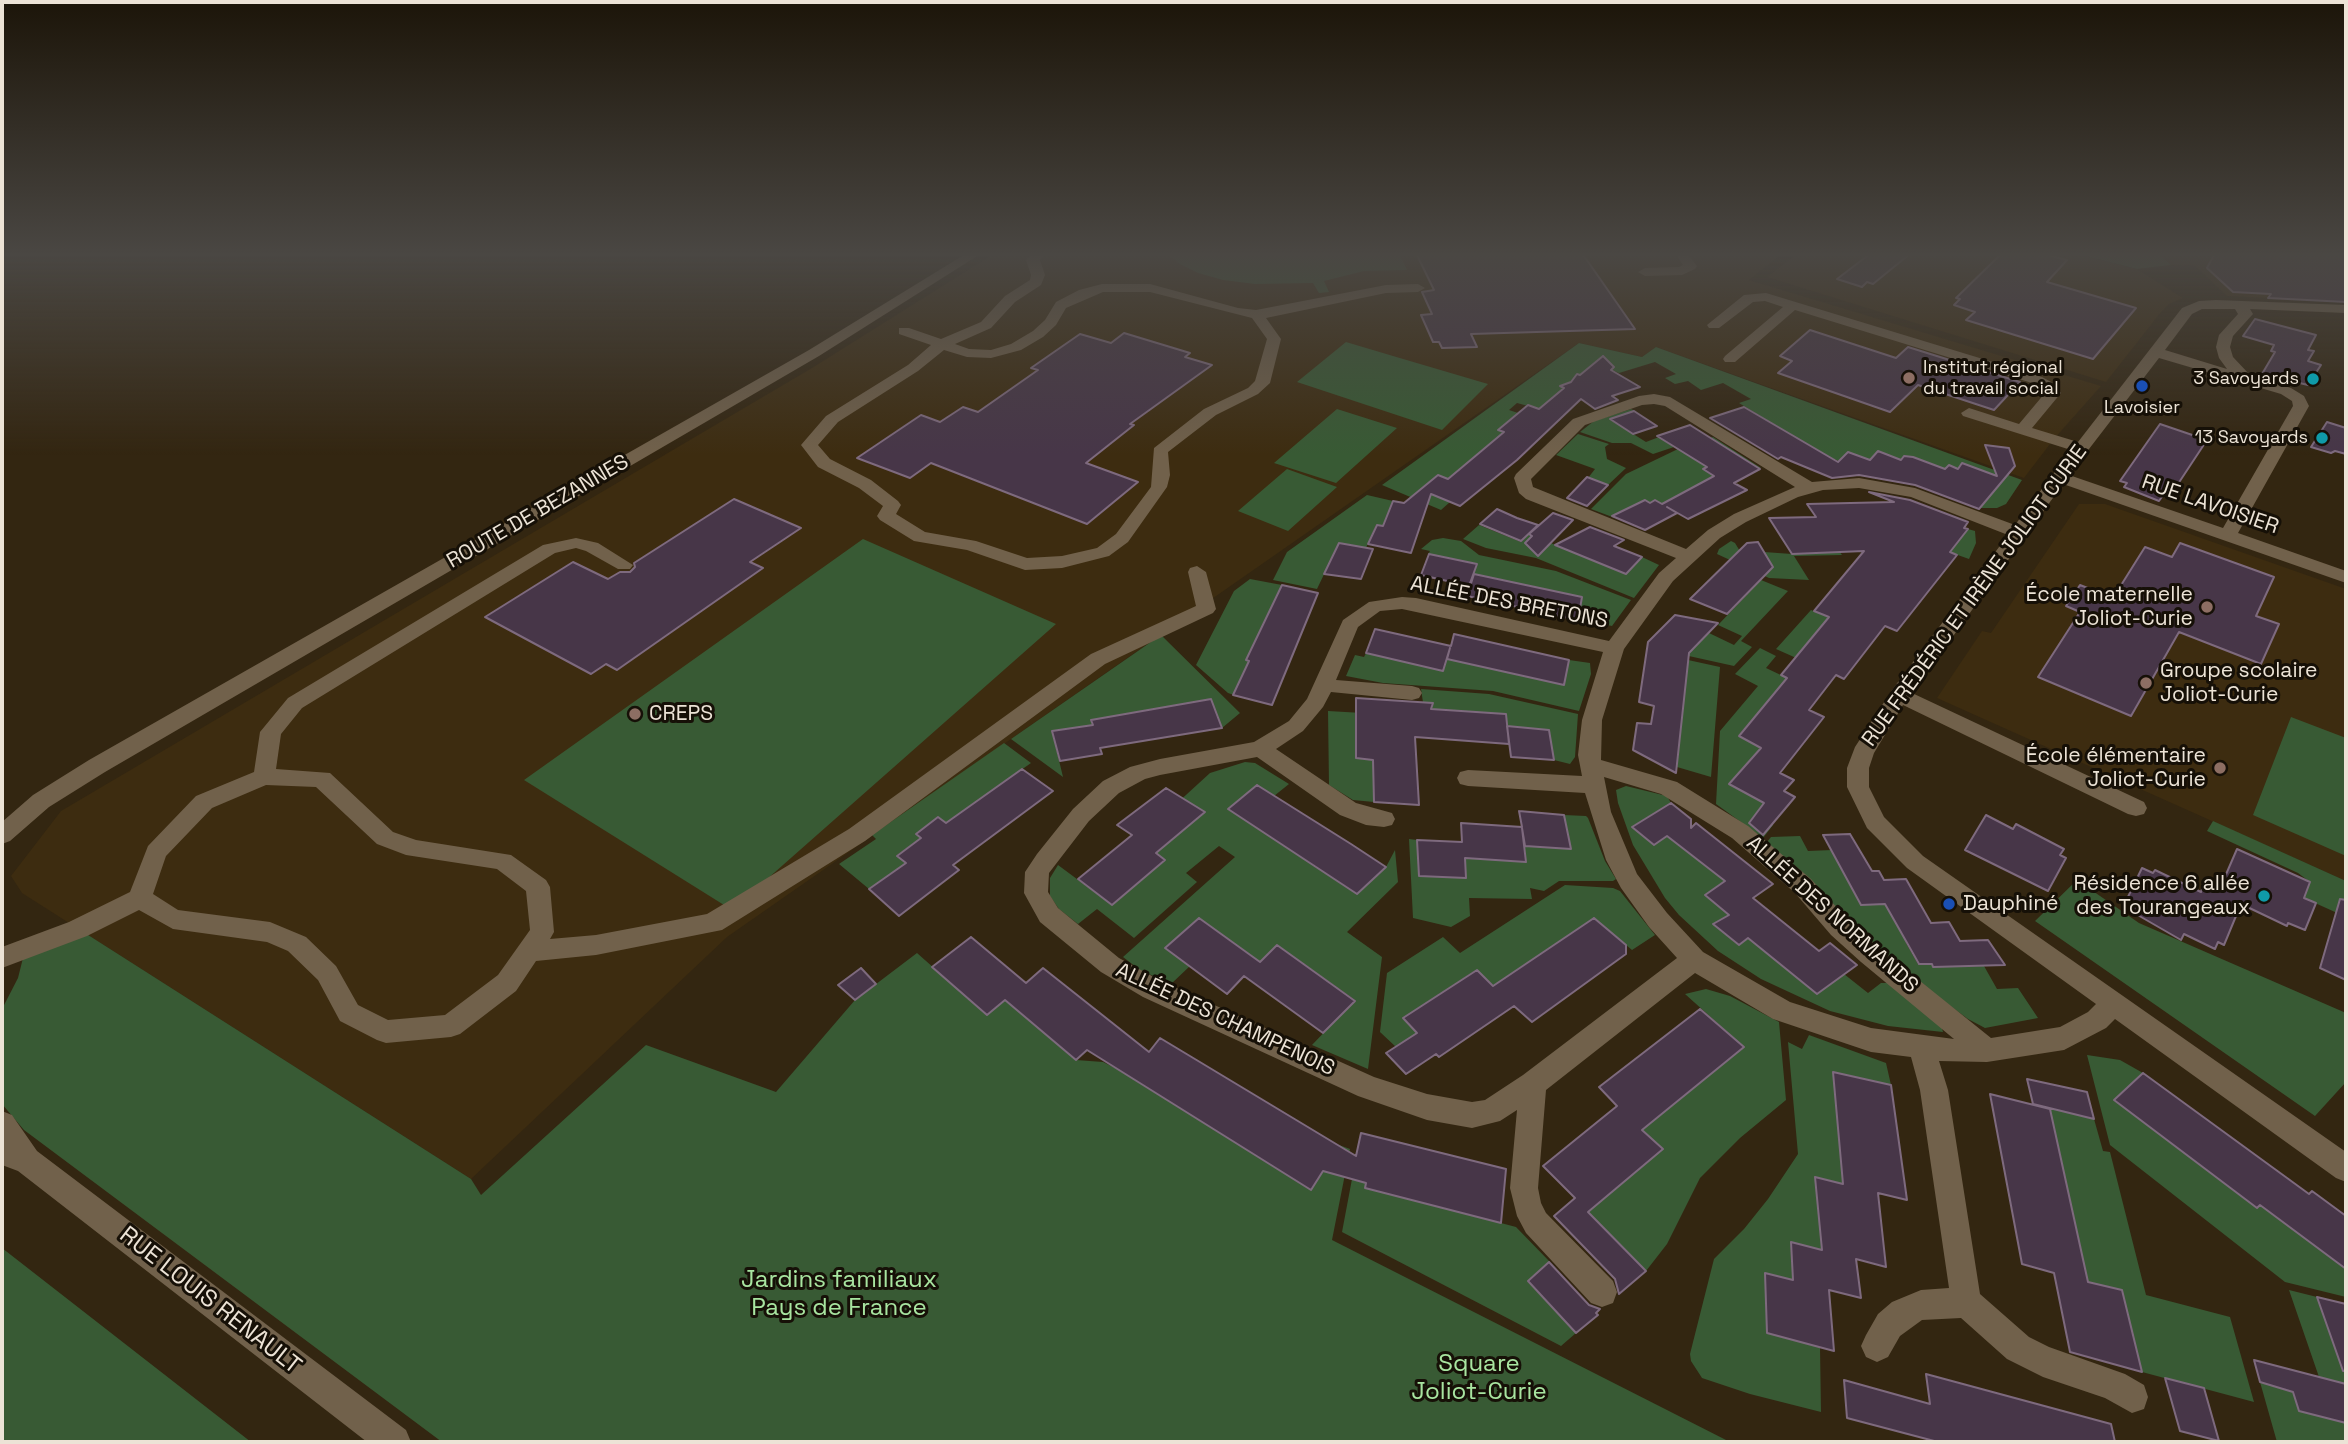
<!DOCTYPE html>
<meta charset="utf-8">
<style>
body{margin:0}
#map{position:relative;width:2348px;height:1444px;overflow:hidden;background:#332611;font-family:"Space Grotesk",sans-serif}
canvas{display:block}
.frame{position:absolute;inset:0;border:4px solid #ece3d6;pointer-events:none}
</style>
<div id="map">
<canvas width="2348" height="1444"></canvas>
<div class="frame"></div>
</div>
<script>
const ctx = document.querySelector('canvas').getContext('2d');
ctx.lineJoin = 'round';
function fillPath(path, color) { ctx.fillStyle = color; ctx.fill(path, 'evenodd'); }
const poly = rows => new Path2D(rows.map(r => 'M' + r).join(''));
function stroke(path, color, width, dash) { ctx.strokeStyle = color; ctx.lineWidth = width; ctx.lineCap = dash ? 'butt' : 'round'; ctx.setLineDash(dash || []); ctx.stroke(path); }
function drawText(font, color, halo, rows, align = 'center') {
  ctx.font = font + ' "Space Grotesk",sans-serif'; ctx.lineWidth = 6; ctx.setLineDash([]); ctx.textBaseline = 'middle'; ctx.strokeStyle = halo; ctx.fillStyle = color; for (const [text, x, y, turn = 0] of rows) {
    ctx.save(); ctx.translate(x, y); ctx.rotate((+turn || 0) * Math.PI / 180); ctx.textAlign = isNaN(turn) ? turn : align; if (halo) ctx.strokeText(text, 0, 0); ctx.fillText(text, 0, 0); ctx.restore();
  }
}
fillPath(poly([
 [995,253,1783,253,1749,280,2101,386,2053,440,2024,478,1656,347,1642,357,1579,343,727,937,471,1179,22,893,11,876,61,811,812,368],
 [1798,253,2073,253,2137,269,2183,298,2169,304,2161,312,2106,382,1767,277],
 [2158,253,2346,253,2346,302,2227,296,2195,266,2171,265],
 [2079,504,2105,504,2346,589,2346,881,1937,698,1982,631,1991,633]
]), '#3d2c10');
fillPath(poly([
 [1166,253,1399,253,1407,270,1364,271,1324,281,1329,292,1319,293,1313,283,1255,284,1223,280,1198,273,1180,264],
 [2074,253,2158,253,2171,265,2137,269],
 [1346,342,1393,356,1488,384,1442,430,1297,382],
 [1579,343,1642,357,1656,347,2022,480,2006,504,1997,508,1975,508,1985,502,1962,463,1958,469,1949,466,1945,469,1904,456,1901,460,1878,451,1870,460,1839,461,1807,449,1803,442,1739,403,1751,399,1723,383,1701,390,1688,381,1675,384,1665,378,1676,374,1655,362,1619,373,1612,370,1598,374,1588,397,1539,409,1517,403,1509,410,1518,413,1499,430,1533,443,1448,479,1438,475,1421,489,1450,502,1441,510,1382,485],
 [1337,409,1397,428,1336,483,1274,463],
 [1631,409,1635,411,1611,420,1646,442,1659,437,1674,447,1653,454,1631,443,1612,443,1580,432,1594,421],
 [1578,434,1609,444,1605,447,1607,459,1626,468,1608,485,1588,478,1595,469,1556,455],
 [1713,437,1761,468,1704,469,1715,476,1662,504,1655,500,1650,503,1645,500,1622,511,1615,518,1591,509,1626,474,1678,449],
 [1287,469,1337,487,1288,531,1238,511],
 [1367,495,1393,501,1383,526,1376,525,1366,548,1339,543,1317,589,1273,580,1287,552],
 [1479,525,1521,542,1529,534,1626,574,1642,557,1659,565,1634,598,1536,558,1486,548,1463,539],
 [1944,529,1963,536,1968,529,1975,531,1976,543,1969,559,1938,548],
 [1787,534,1836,547,1842,555,1794,556,1809,580,1769,578,1717,554,1719,549,1731,541,1735,543,1749,566,1771,565,1764,552,1792,554,1779,535],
 [1443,538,1461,541,1479,555,1556,571,1631,600,1612,626,1578,619,1582,597,1473,574,1476,564,1428,554,1430,551,1421,549,1432,540],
 [863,539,1056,624,732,910,524,780],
 [1250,579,1282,585,1246,660,1249,661,1234,695,1228,693,1196,665,1234,591],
 [1761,580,1788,591,1741,641,1752,647,1734,666,1648,647,1655,635,1690,652,1709,633,1734,645,1742,636,1718,625],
 [1811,610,1853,628,1817,631,1808,642,1821,669,1776,649],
 [1161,635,1240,713,1222,728,1210,700,1092,720,1093,725,1052,731,1063,777,1011,739],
 [1760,648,1776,656,1766,668,1804,686,1786,699,1774,693,1764,706,1777,735,1750,722,1738,736,1770,752,1747,765,1730,785,1764,803,1755,816,1773,825,1763,838,1716,804,1720,731,1758,686,1735,674],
 [1366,653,1443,670,1447,659,1564,685,1569,660,1590,663,1591,674,1579,711,1493,691,1383,683,1346,676,1355,655,1364,657],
 [1688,660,1720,667,1711,777,1677,767],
 [1421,689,1489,694,1578,714,1575,757,1570,764,1554,760,1549,730,1507,727,1505,714,1424,709],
 [1328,711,1397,715,1356,729,1356,758,1373,760,1374,802,1353,800,1329,785],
 [2291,717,2346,738,2346,856,2253,815],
 [1004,743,1031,763,946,823,938,817,916,834,921,838,897,855,906,863,869,889,839,864,876,839,872,835],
 [1245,762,1255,763,1289,784,1274,796,1257,785,1228,809,1357,894,1386,867,1395,850,1398,882,1347,932,1382,957,1368,1069,1312,1045,1355,1000,1277,945,1260,962,1199,918,1166,947,1190,966,1171,984,1140,970,1123,957,1235,857,1219,846,1186,873,1197,882,1134,938,1097,909,1078,924,1059,909,1050,896,1050,878,1058,865,1112,905,1165,860,1150,848,1175,805,1210,773],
 [1626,786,1667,796,1671,803,1633,826,1654,845,1678,829,1735,874,1705,895,1729,915,1714,925,1738,945,1763,927,1844,974,1868,993,1881,983,1891,983,1940,1022,1943,1032,1888,1026,1830,1011,1761,979,1718,951,1679,915,1665,898,1633,845,1618,803,1616,790],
 [1564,815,1586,816,1588,818,1605,861,1616,879,1613,881,1559,881,1544,891,1530,888,1532,899,1469,898,1470,916,1451,927,1413,918,1409,839,1417,840,1419,876,1466,878,1465,858,1526,862,1524,846,1570,849],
 [2213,821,2346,881,2346,917,2304,898,2310,882,2298,873,2207,831],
 [1800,836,1808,851,1832,850,1861,905,1900,904,1906,943,1918,964,1932,964,1934,967,1984,966,1997,989,2018,988,2038,1018,1985,1028,1968,1019,1891,962,1767,842,1771,837],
 [2077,880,2139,923,2346,1013,2346,1082,2315,1116,2035,921],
 [1565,885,1613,888,1620,891,1655,935,1632,950,1594,918,1494,986,1476,970,1403,1018,1417,1033,1396,1047,1380,1032,1387,973,1443,937,1460,953],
 [85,933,471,1179,481,1195,646,1045,776,1092,855,1000,917,953,987,1015,1005,999,1076,1060,1103,1062,1117,1069,1311,1190,1339,1145,1350,1149,1332,1240,1730,1442,442,1442,24,1130,2,1104,2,1009,18,978,23,958],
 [1706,989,1730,996,1779,1022,1786,1100,1740,1138,1700,1178,1667,1244,1646,1271,1587,1211,1662,1149,1642,1130,1744,1047,1685,994],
 [1809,1035,1886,1063,1891,1085,1834,1072,1844,1184,1815,1178,1822,1250,1791,1242,1793,1280,1765,1273,1767,1333,1820,1347,1821,1412,1750,1394,1702,1378,1691,1361,1690,1354,1714,1259,1744,1229,1768,1199,1798,1154,1788,1042,1802,1049],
 [2087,1055,2120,1060,2143,1073,2115,1100,2257,1208,2286,1177,2285,1223,2346,1269,2346,1297,2285,1282,2110,1145],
 [2050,1108,2094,1119,2103,1151,2110,1152,2146,1295,2230,1317,2254,1402,2142,1372,2122,1290,2088,1282],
 [1352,1179,1366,1183,1365,1187,1516,1227,1550,1262,1528,1282,1576,1333,1561,1346,1342,1232],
 [2,1248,251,1442,2,1442],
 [2289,1290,2317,1297,2331,1336,2346,1340,2346,1384,2319,1377],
 [2260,1382,2293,1392,2300,1411,2346,1422,2346,1442,2277,1442]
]), '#385a34');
const building = poly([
 [1416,253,1582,253,1635,329,1471,334,1477,347,1442,348,1439,342,1433,342,1421,315,1432,314,1422,292,1434,290,1416,253],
 [1871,253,1911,253,1873,284,1867,282,1862,287,1837,279,1871,253],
 [2002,253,2040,253,2067,260,2047,282,2136,308,2093,359,1966,320,1975,312,1954,305,1960,299,1956,298,2002,253],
 [2215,253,2346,253,2346,302,2268,298,2271,294,2233,292,2207,268,2215,253],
 [2255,319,2316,335,2308,350,2314,351,2308,361,2321,365,2308,385,2262,374,2275,352,2271,351,2274,345,2243,336,2255,319],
 [1810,330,1896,358,1908,347,2020,382,1994,410,1918,385,1890,412,1778,373,1792,361,1780,356,1810,330],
 [1124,333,1190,353,1185,357,1212,365,1130,424,1134,425,1086,463,1138,482,1087,524,931,463,910,478,857,458,921,415,940,422,963,407,978,412,1038,370,1031,368,1080,334,1111,343,1124,333],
 [1603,356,1614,367,1611,370,1640,387,1612,396,1618,400,1595,409,1581,399,1517,460,1460,506,1431,494,1411,553,1368,544,1377,525,1383,526,1393,501,1404,503,1438,475,1448,479,1504,432,1498,430,1528,405,1539,409,1564,388,1560,386,1571,382,1577,374,1580,375,1603,356],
 [1744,407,1838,462,1848,452,1870,460,1878,451,1901,460,1904,456,1913,457,1945,469,1949,465,1958,469,1962,463,1997,476,1985,445,2009,448,2015,466,1979,509,1915,485,1859,475,1832,478,1781,457,1778,459,1710,418,1744,407],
 [1634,411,1657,426,1633,434,1610,419,1634,411],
 [2327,422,2346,428,2346,454,2335,451,2331,453,2311,447,2327,422],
 [2160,424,2207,440,2172,493,2166,491,2159,501,2124,487,2127,483,2120,481,2160,424],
 [1690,425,1760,469,1734,483,1747,490,1688,519,1667,507,1677,513,1645,530,1612,516,1645,500,1650,503,1655,500,1662,504,1714,476,1703,469,1707,467,1657,436,1690,425],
 [1587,477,1608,485,1587,506,1567,498,1587,477],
 [1869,492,1910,500,1968,522,1964,528,1968,529,1950,552,1957,555,1897,631,1885,626,1844,679,1836,675,1809,710,1824,717,1780,773,1794,780,1784,791,1795,797,1763,835,1749,823,1764,803,1729,784,1761,748,1739,736,1787,678,1781,675,1829,617,1814,611,1864,551,1792,554,1769,518,1816,517,1807,504,1894,502,1869,492],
 [734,499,801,528,750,562,763,568,617,670,606,664,591,674,485,617,573,562,608,579,620,572,630,572,635,567,634,563,734,499],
 [1497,509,1517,518,1538,525,1521,541,1480,524,1497,509],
 [1553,513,1573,520,1538,556,1525,543,1532,536,1529,534,1553,513],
 [1590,527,1624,540,1614,546,1642,557,1626,574,1555,545,1590,527],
 [1758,542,1773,567,1727,614,1690,599,1747,543,1758,542],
 [1339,543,1373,549,1361,579,1324,574,1339,543],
 [2180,543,2274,577,2256,616,2279,624,2261,664,2179,632,2131,716,2038,677,2080,612,2066,606,2080,585,2113,598,2145,547,2172,557,2180,543],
 [1429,554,1477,564,1469,586,1421,575,1429,554],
 [1474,574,1582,597,1578,620,1467,596,1474,574],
 [1282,585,1318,593,1272,705,1233,695,1249,661,1246,660,1282,585],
 [1675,615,1718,623,1689,653,1676,773,1633,750,1637,723,1651,724,1654,706,1639,702,1648,642,1675,615],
 [1375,629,1451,646,1454,634,1569,660,1564,685,1447,659,1450,648,1443,671,1366,653,1375,629],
 [1356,698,1433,703,1431,709,1506,714,1509,744,1415,737,1419,805,1374,802,1373,760,1356,758,1356,698],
 [1211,699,1222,728,1100,748,1102,754,1060,761,1052,731,1093,725,1091,720,1211,699],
 [1507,726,1549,730,1554,760,1511,757,1507,726],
 [1022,769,1053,791,953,865,959,870,899,916,869,889,906,863,897,856,921,838,916,834,938,817,946,823,1022,769],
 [1257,785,1351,844,1386,867,1357,894,1228,809,1257,785],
 [1166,788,1205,812,1156,853,1165,860,1112,905,1078,879,1132,835,1117,825,1166,788],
 [1671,803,1691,819,1691,828,1696,823,1773,884,1753,898,1819,951,1830,943,1857,965,1817,994,1748,938,1739,945,1713,924,1729,915,1705,895,1725,881,1667,836,1654,845,1632,827,1671,803],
 [1519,811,1564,815,1571,849,1525,846,1522,828,1526,862,1465,858,1466,878,1419,876,1417,840,1462,842,1461,823,1522,827,1519,811],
 [1986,815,2013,829,2016,824,2064,849,2060,855,2066,858,2048,891,1965,850,1986,815],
 [1850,834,1872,871,1879,871,1884,880,1906,879,1931,923,1949,922,1960,941,1988,940,2005,965,1933,967,1932,964,1919,964,1885,904,1861,905,1823,835,1850,834],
 [2237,849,2310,882,2304,898,2316,903,2305,930,2288,923,2287,926,2241,904,2224,945,2218,942,2215,949,2184,934,2181,940,2129,910,2132,904,2126,901,2142,868,2153,873,2155,870,2201,892,2203,886,2212,891,2219,876,2224,879,2237,849],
 [2340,899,2346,900,2346,980,2320,968,2340,899],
 [1199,918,1260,962,1277,945,1355,1001,1323,1033,1244,976,1227,994,1165,948,1199,918],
 [1594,918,1626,945,1626,954,1532,1022,1514,1006,1439,1057,1436,1054,1406,1074,1386,1053,1417,1033,1403,1018,1477,970,1493,986,1594,918],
 [971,937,1026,983,1043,968,1149,1052,1160,1038,1356,1156,1361,1133,1506,1169,1501,1223,1365,1188,1366,1183,1323,1171,1311,1190,1087,1050,1076,1060,1005,1000,987,1015,932,967,971,937],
 [861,968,876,984,855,1000,838,985,861,968],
 [1700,1009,1744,1047,1642,1130,1663,1149,1588,1212,1646,1271,1619,1294,1615,1279,1554,1216,1575,1198,1543,1166,1617,1106,1599,1087,1700,1009],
 [1833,1072,1891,1085,1907,1200,1878,1193,1886,1267,1856,1259,1861,1298,1829,1290,1834,1351,1767,1333,1765,1273,1793,1280,1791,1242,1822,1250,1815,1177,1843,1184,1833,1072],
 [2143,1073,2309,1194,2312,1191,2346,1216,2346,1269,2260,1205,2257,1208,2114,1100,2143,1073],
 [2027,1079,2087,1092,2094,1119,2033,1104,2027,1079],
 [1990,1094,2050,1109,2088,1282,2122,1290,2142,1372,2070,1352,2054,1273,2022,1264,1990,1094],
 [1549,1262,1589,1305,1600,1309,1596,1313,1598,1315,1576,1333,1528,1281,1549,1262],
 [2317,1297,2346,1304,2346,1371,2343,1371,2317,1297],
 [2254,1360,2346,1384,2346,1423,2299,1411,2293,1392,2260,1382,2254,1360],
 [1926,1374,2111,1424,2115,1442,1938,1442,1847,1418,1844,1380,1930,1404,1926,1374],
 [2165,1378,2204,1388,2219,1441,2180,1431,2165,1378]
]);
fillPath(building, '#473648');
stroke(building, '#7e6a7e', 2);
fillPath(poly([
 [967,253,982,253,819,356,105,772,49,807,10,841,2,844,2,822,33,795,89,760,809,350,967,253],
 [1032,253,1045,253,1040,260,1045,275,1041,285,1015,302,991,328,955,344,969,349,991,350,1011,344,1033,331,1045,320,1056,302,1079,290,1102,284,1150,284,1238,308,1256,310,1386,285,1418,284,1425,288,1418,292,1386,293,1266,318,1281,339,1270,383,1258,394,1216,415,1168,452,1170,475,1167,487,1128,542,1109,556,1062,568,1025,570,967,550,914,541,880,520,877,516,883,506,859,488,818,467,801,445,826,416,908,365,931,345,899,334,899,328,909,328,941,339,981,322,1005,296,1030,280,1031,275,1026,260,1032,253],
 [1103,292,1150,292,1252,318,1267,339,1255,381,1248,388,1204,409,1154,448,1151,487,1116,534,1097,548,1062,556,1027,558,976,541,925,532,896,514,901,505,898,501,871,480,830,459,818,445,838,422,918,371,944,350,967,357,991,358,1021,350,1043,337,1056,325,1066,308,1103,292],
 [1675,253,1687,253,1697,266,1695,269,1682,275,1645,276,1638,272,1645,268,1679,267,1683,265,1675,253],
 [1766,293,2042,377,2053,383,2061,393,2032,428,2078,442,2182,308,2199,301,2216,300,2346,305,2346,313,2250,309,2253,314,2233,336,2230,347,2233,357,2250,375,2291,388,2304,396,2309,406,2238,533,2346,571,2346,583,2063,484,1912,693,2144,802,2147,808,2144,814,2136,816,2128,814,1903,705,1874,753,1869,768,1869,787,1884,817,1923,856,2346,1152,2346,1182,2336,1178,2115,1019,2106,1028,2064,1050,1987,1062,1939,1061,1948,1090,1980,1294,2029,1337,2049,1347,2125,1374,2144,1385,2148,1397,2144,1409,2132,1413,2105,1398,2043,1377,2007,1359,1961,1318,1922,1320,1900,1336,1888,1357,1877,1362,1866,1357,1861,1346,1866,1335,1878,1314,1892,1302,1921,1290,1949,1288,1920,1090,1911,1057,1871,1052,1773,1019,1695,973,1546,1090,1538,1188,1541,1203,1546,1213,1613,1281,1617,1292,1613,1303,1602,1307,1591,1303,1526,1233,1517,1216,1510,1188,1517,1110,1500,1121,1472,1128,1427,1120,1358,1096,1143,997,1101,972,1040,922,1024,893,1025,872,1037,854,1073,809,1103,781,1130,767,1160,759,1254,742,1289,721,1307,699,1343,620,1369,602,1402,597,1416,598,1609,641,1659,573,1676,558,1526,499,1519,493,1514,478,1516,474,1573,419,1639,396,1654,394,1670,397,1812,482,1859,478,1915,488,2015,525,2071,450,1963,416,1961,413,1969,408,2019,424,2045,393,2032,383,1795,310,1735,362,1725,362,1723,359,1725,356,1783,307,1765,301,1753,302,1719,328,1709,328,1707,325,1744,295,1766,293],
 [2202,309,2235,309,2238,314,2219,335,2216,347,2219,358,2227,369,2165,350,2192,314,2202,309],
 [2159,358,2281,394,2292,401,2293,406,2223,528,2069,475,2159,358],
 [1654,404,1665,406,1795,487,1734,514,1708,530,1686,549,1533,487,1531,479,1585,425,1642,405,1654,404],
 [1859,488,1911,497,2008,535,1892,690,1855,747,1847,768,1847,787,1867,828,1907,868,2096,1004,2088,1012,2060,1027,1991,1038,1879,948,1849,921,1811,879,1748,826,1677,782,1601,760,1602,720,1624,649,1673,581,1720,538,1746,522,1798,497,1823,490,1859,488],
 [1402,609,1603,652,1582,720,1578,755,1582,776,1468,770,1460,772,1457,778,1460,784,1468,786,1585,793,1606,860,1621,888,1649,927,1677,958,1523,1075,1485,1100,1472,1102,1427,1094,1374,1077,1161,981,1119,958,1058,908,1048,892,1049,873,1089,821,1119,793,1145,779,1160,775,1257,757,1340,815,1366,825,1384,827,1392,825,1395,819,1392,813,1356,803,1276,749,1303,731,1323,707,1331,692,1412,700,1419,698,1422,693,1419,688,1412,686,1336,680,1358,627,1380,611,1402,609],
 [1604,777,1661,794,1732,838,1795,893,1831,935,1861,962,1954,1039,1871,1028,1790,1002,1703,952,1667,913,1637,874,1611,812,1604,777],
 [576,538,598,543,633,565,630,569,618,569,586,551,576,548,555,553,302,708,281,734,276,769,330,773,393,832,416,840,511,855,546,880,550,887,554,932,550,939,596,935,707,914,849,829,1091,654,1196,606,1188,572,1190,568,1197,566,1206,572,1216,609,1213,613,1105,664,865,841,722,930,596,955,536,961,516,991,460,1034,451,1037,386,1043,377,1040,340,1021,318,980,288,951,267,942,173,929,139,910,87,936,2,968,2,947,69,922,130,892,148,846,196,796,254,772,260,732,288,698,543,545,576,538],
 [266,785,316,787,377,844,406,855,497,869,526,891,530,930,498,975,445,1015,388,1020,358,1005,336,966,306,937,270,922,178,910,153,894,166,856,212,808,266,785],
 [2,1111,12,1115,37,1151,406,1430,411,1442,367,1442,18,1171,2,1165,2,1111]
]), '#71614b');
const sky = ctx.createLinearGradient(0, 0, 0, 455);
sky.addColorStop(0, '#1c1509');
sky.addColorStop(0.56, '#4a4743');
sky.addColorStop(1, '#4a474300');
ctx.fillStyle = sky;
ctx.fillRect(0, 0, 2348, 455);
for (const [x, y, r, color] of [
 [1909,378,7,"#8d6e63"],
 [2313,379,7,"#0f9aa8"],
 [2142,386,7,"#1a4fb4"],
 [2322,438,7,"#0f9aa8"],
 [2207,607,7,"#8d6e63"],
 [2146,683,7,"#8d6e63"],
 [635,714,7,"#8d6e63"],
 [2220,768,7,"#8d6e63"],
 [2264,896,7,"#0f9aa8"],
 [1949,904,7,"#1a4fb4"]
]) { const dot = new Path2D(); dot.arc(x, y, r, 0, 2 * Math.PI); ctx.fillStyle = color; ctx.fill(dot); stroke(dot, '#161007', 2.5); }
drawText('18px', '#ece3d6', '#161007', [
 ["Institut régional",1923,368,"left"],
 ["du travail social",1923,389,"left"],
 ["3 Savoyards",2299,379],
 ["Lavoisier",2142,408,"center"],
 ["13 Savoyards",2308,438]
], 'right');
drawText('21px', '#ece3d6', '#161007', [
 ["RUE LAVOISIER",2210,505,19],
 ["ROUTE DE BEZANNES",538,512,-30],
 ["RUE FRÉDÉRIC ET IRÈNE JOLIOT CURIE",1975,596,-54],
 ["ALLÉE DES BRETONS",1509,603,11],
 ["ALLÉE DES NORMANDS",1832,915,42],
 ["ALLÉE DES CHAMPENOIS",1225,1020,25]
]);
drawText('21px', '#ece3d6', '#161007', [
 ["École maternelle",2193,595],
 ["Joliot-Curie",2193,619],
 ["Groupe scolaire",2160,671,"left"],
 ["Joliot-Curie",2160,695,"left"],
 ["CREPS",649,714,"left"],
 ["École élémentaire",2206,756],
 ["Joliot-Curie",2206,780],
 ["Résidence 6 allée",2250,884],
 ["des Tourangeaux",2250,908],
 ["Dauphiné",1963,904,"left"]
], 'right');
drawText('24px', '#a8e5a0', '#161007', [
 ["Jardins familiaux",839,1280],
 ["Pays de France",839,1308],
 ["Square",1479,1364],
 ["Joliot-Curie",1479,1392]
]);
drawText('24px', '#ece3d6', '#161007', [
 ["RUE LOUIS RENAULT",210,1301,38]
]);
</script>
